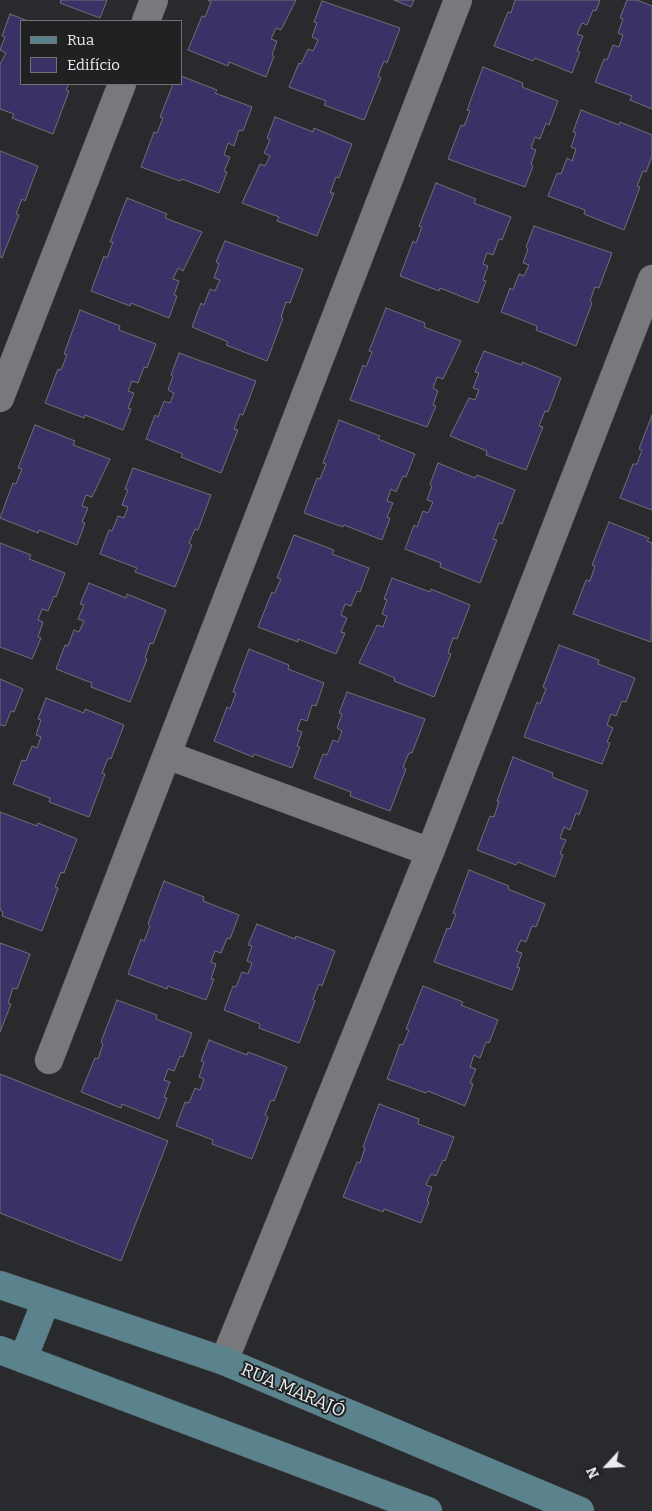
<!DOCTYPE html>
<meta charset="utf-8">
<style>
body{margin:0}
#map{position:relative;width:652px;height:1511px;overflow:hidden;background:#292a2d;font-family:Bitter,serif}
canvas{display:block}
.legend{position:absolute;left:20px;top:20px;width:162px;height:65px;box-sizing:border-box;background:#1f2123;border:1px solid #717375;margin:0;padding:6px 9px;list-style:none;font-size:15px;color:#ecedef}
.legend li{display:flex;align-items:center;gap:10px;height:25px}
.legend b{width:25px;border:1px solid #717375}
.north{position:absolute;left:582px;top:1441px;width:50px;height:50px;-webkit-text-stroke:4px #1f2123;paint-order:stroke;rotate:245deg;font-size:14px;font-weight:700;line-height:20px;text-align:center;color:#ecedef}
.north::after{content:'';display:block;margin:auto;width:18px;height:22px;background:#ecedef;clip-path:polygon(50% 0,100% 100%,50% 72%,0 100%)}
</style>
<div id="map">
<canvas width="652" height="1511"></canvas>
<ul class="legend">
<li><b style="height:6px;background:#5a838e"></b>Rua</li>
<li><b style="height:14px;background:#393267"></b>Edifício</li>
</ul>
<div class="north">N</div>
</div>
<script>
const ctx = document.querySelector('canvas').getContext('2d');
ctx.lineJoin = 'round';
function fillPath(path, color) { ctx.fillStyle = color; ctx.fill(path, 'evenodd'); }
const poly = rows => new Path2D(rows.map(r => 'M' + r).join(''));
function stroke(path, color, width, dash) { ctx.strokeStyle = color; ctx.lineWidth = width; ctx.lineCap = dash ? 'butt' : 'round'; ctx.setLineDash(dash || []); ctx.stroke(path); }
function drawText(font, color, halo, rows, align = 'center') {
  ctx.font = font + ' Bitter,serif'; ctx.lineWidth = 4; ctx.setLineDash([]); ctx.textBaseline = 'middle'; ctx.strokeStyle = halo; ctx.fillStyle = color; for (const [text, x, y, turn = 0] of rows) {
    ctx.save(); ctx.translate(x, y); ctx.rotate((+turn || 0) * Math.PI / 180); ctx.textAlign = isNaN(turn) ? turn : align; if (halo) ctx.strokeText(text, 0, 0); ctx.fillText(text, 0, 0); ctx.restore();
  }
}
const building = poly([
 [61,0,107,0,100,18,60,3,61,0],
 [208,0,296,0,281,30,276,28,271,39,277,41,272,55,274,56,266,77,229,62,228,66,188,50,202,16,205,17,211,2,208,0],
 [394,0,414,0,411,7,394,0],
 [515,0,600,0,596,11,593,10,587,25,582,23,577,34,583,36,577,51,580,52,572,73,535,58,533,61,494,46,508,12,511,13,515,0],
 [627,0,637,0,652,6,652,109,630,100,632,96,595,82,604,59,607,60,613,45,619,47,623,35,618,33,623,19,620,18,627,0],
 [322,1,400,28,387,63,384,61,378,76,381,78,364,120,324,105,326,101,289,87,299,63,301,64,308,49,313,51,318,40,312,37,317,23,314,22,322,1],
 [10,14,28,21,21,21,21,84,69,84,66,90,69,91,53,134,12,118,14,114,0,109,0,64,6,53,0,50,5,37,2,36,10,14],
 [483,67,523,83,522,87,558,101,549,125,546,123,540,139,535,137,531,148,536,150,531,164,533,166,525,187,448,159,461,125,464,126,470,111,467,110,483,67],
 [181,76,217,90,215,93,252,107,243,131,239,130,234,146,228,143,224,155,230,157,224,171,227,172,219,193,182,179,180,181,141,167,154,132,157,133,163,118,160,117,173,84,181,84,181,76],
 [581,110,619,125,620,122,652,135,652,156,646,172,643,171,637,186,640,187,624,230,584,214,585,210,548,196,557,173,561,174,567,158,572,161,576,149,571,147,576,133,573,132,581,110],
 [275,117,313,132,314,128,352,144,339,178,336,177,330,193,334,193,317,236,277,221,279,217,242,203,260,164,265,166,270,156,264,153,270,140,267,138,275,117],
 [0,151,38,166,25,201,22,199,16,214,19,215,2,258,0,257,0,151],
 [436,183,476,199,474,203,511,217,502,240,499,239,493,255,487,253,483,264,488,266,483,280,486,281,478,303,440,288,439,291,400,276,413,241,416,243,422,227,419,226,436,183],
 [127,198,167,214,165,218,202,232,183,271,178,268,173,279,179,281,174,295,177,296,169,318,131,303,130,306,91,291,104,256,107,258,113,242,110,242,127,198],
 [534,226,612,253,599,288,595,287,590,301,592,303,576,346,536,330,537,326,501,312,510,288,513,290,519,274,524,276,529,265,523,263,528,249,526,247,534,226],
 [225,241,303,269,290,303,286,302,281,317,283,318,267,361,226,345,228,342,192,327,201,303,204,305,210,289,215,291,220,280,214,278,219,264,216,262,225,241],
 [386,308,425,323,424,327,461,341,443,379,437,377,433,388,438,391,433,405,436,406,427,427,350,400,363,365,366,367,372,352,369,351,386,308],
 [80,310,120,326,119,330,156,344,147,368,144,367,138,383,132,381,128,391,134,393,128,408,131,409,123,430,85,415,84,418,45,403,58,369,61,370,67,355,64,354,80,310],
 [484,351,522,365,522,362,561,378,548,412,545,411,539,426,543,427,526,470,486,455,487,451,450,436,469,398,475,400,479,390,473,388,479,373,475,372,484,351],
 [179,353,256,381,243,415,240,414,234,429,238,430,221,473,181,457,183,454,146,439,155,415,158,417,164,401,170,403,174,393,168,390,173,376,171,375,179,353],
 [652,415,652,510,620,498,633,464,637,464,642,450,639,449,652,415],
 [339,420,380,436,378,439,415,454,406,477,403,476,396,492,391,489,387,501,393,503,387,517,390,518,382,540,344,525,343,527,304,513,317,478,320,479,326,464,323,463,339,420],
 [35,425,75,441,73,445,110,459,92,497,86,495,82,506,88,508,82,522,85,523,77,545,39,530,38,533,0,518,13,483,16,484,22,469,18,468,35,425],
 [438,463,475,478,477,475,515,490,502,524,499,523,493,539,497,540,480,583,440,567,441,563,405,549,414,525,417,527,423,511,428,513,433,502,427,500,432,486,430,484,438,463],
 [133,468,211,495,198,530,195,529,189,543,192,545,175,587,135,572,137,568,100,554,109,530,112,531,118,516,124,518,128,507,122,505,128,490,125,489,133,468],
 [609,522,649,538,647,541,652,543,651,642,573,614,586,580,590,581,595,566,592,565,609,522],
 [294,535,334,550,332,554,369,568,360,592,357,591,351,606,345,604,341,615,347,618,341,632,345,633,336,654,298,639,298,642,258,627,272,592,274,594,281,579,277,578,294,535],
 [0,543,31,555,29,559,65,573,56,597,54,596,48,611,42,609,38,620,43,622,38,637,41,638,32,659,0,647,0,543],
 [392,578,430,592,431,589,470,605,457,639,453,638,448,653,451,654,434,697,394,681,395,678,359,663,377,625,383,627,387,616,382,614,387,600,384,599,392,578],
 [89,583,126,598,127,594,166,610,153,644,150,643,145,658,147,659,130,702,91,687,92,683,56,669,65,645,68,646,74,630,79,632,84,621,78,619,84,605,80,604,89,583],
 [559,645,599,660,598,664,635,678,626,702,622,701,616,716,611,714,607,725,613,728,607,742,610,743,602,764,524,737,537,702,540,704,546,689,543,687,559,645],
 [249,649,289,665,288,669,324,683,316,706,312,705,307,721,301,719,297,730,302,732,297,746,300,747,292,768,254,754,253,757,214,741,227,707,230,709,236,693,233,692,249,649],
 [0,679,23,689,14,712,11,711,5,726,0,725,0,679],
 [347,692,425,719,412,753,409,753,403,767,406,769,390,811,350,796,351,792,314,778,323,754,327,755,333,740,338,742,342,731,337,728,342,714,339,713,347,692],
 [46,698,84,713,85,709,124,725,111,759,108,758,102,773,105,774,89,817,49,802,50,798,13,784,22,760,26,761,32,746,37,748,41,737,36,735,41,720,38,719,46,698],
 [513,757,553,773,552,777,588,791,579,815,576,813,570,830,564,827,560,838,566,840,560,854,563,855,555,877,518,862,516,865,477,850,490,816,494,817,499,801,497,801,513,757],
 [0,812,37,826,38,823,77,839,64,873,61,872,55,887,58,888,42,931,2,916,3,912,0,910,0,812],
 [469,870,509,886,508,889,545,904,536,927,532,926,526,942,521,940,516,951,522,953,517,967,520,968,512,990,434,962,447,928,450,929,456,914,453,913,469,870],
 [164,881,204,897,203,901,239,915,230,939,227,938,221,953,215,951,211,962,216,964,211,979,214,979,206,1000,168,986,167,989,128,974,141,939,144,941,150,926,148,924,164,881],
 [257,924,295,939,296,936,335,951,322,986,319,984,313,999,315,1001,299,1043,259,1028,260,1024,224,1010,233,986,236,987,242,972,248,974,252,963,247,961,252,946,248,945,257,924],
 [0,943,30,954,17,989,13,988,8,1003,11,1004,0,1032,0,943],
 [423,986,463,1002,461,1005,498,1020,489,1043,486,1042,480,1058,474,1055,470,1067,476,1069,470,1083,473,1084,465,1106,428,1091,426,1093,387,1079,400,1044,403,1045,409,1030,406,1029,423,986],
 [117,1000,157,1015,156,1019,192,1033,183,1057,180,1056,174,1071,168,1069,164,1080,170,1082,164,1097,167,1098,159,1119,122,1104,121,1108,81,1092,95,1058,98,1059,103,1044,101,1042,117,1000],
 [209,1040,247,1055,248,1052,287,1067,274,1101,271,1100,265,1115,268,1117,252,1159,212,1144,213,1140,176,1126,185,1102,189,1103,195,1088,200,1090,204,1079,199,1077,204,1062,201,1061,209,1040],
 [0,1074,168,1141,121,1261,0,1213,0,1074],
 [379,1104,419,1119,418,1124,454,1137,445,1161,443,1160,436,1176,431,1174,426,1185,432,1187,427,1201,429,1202,421,1223,384,1209,383,1212,343,1197,357,1162,360,1163,365,1148,363,1147,379,1104]
]);
fillPath(building, '#393267');
stroke(building, '#707073', 1);
const street = poly([
 [146,21,154,0],
 [0,398,122,84],
 [167,755,430,852],
 [49,1060,458,0],
 [224,1361,430,852,652,279]
]);
const secondary = poly([
 [0,1285,224,1361,580,1511],
 [0,1350,428,1511],
 [23,1359,46,1301]
]);
stroke(street, '#46474a', 29);
stroke(secondary, '#46474a', 29);
stroke(street, '#77797d', 28);
stroke(secondary, '#5a838e', 28);
drawText('18px', '#ecedef', '#1f2123', [
 ["RUA MARAJÓ",293,1391,23]
]);
</script>
